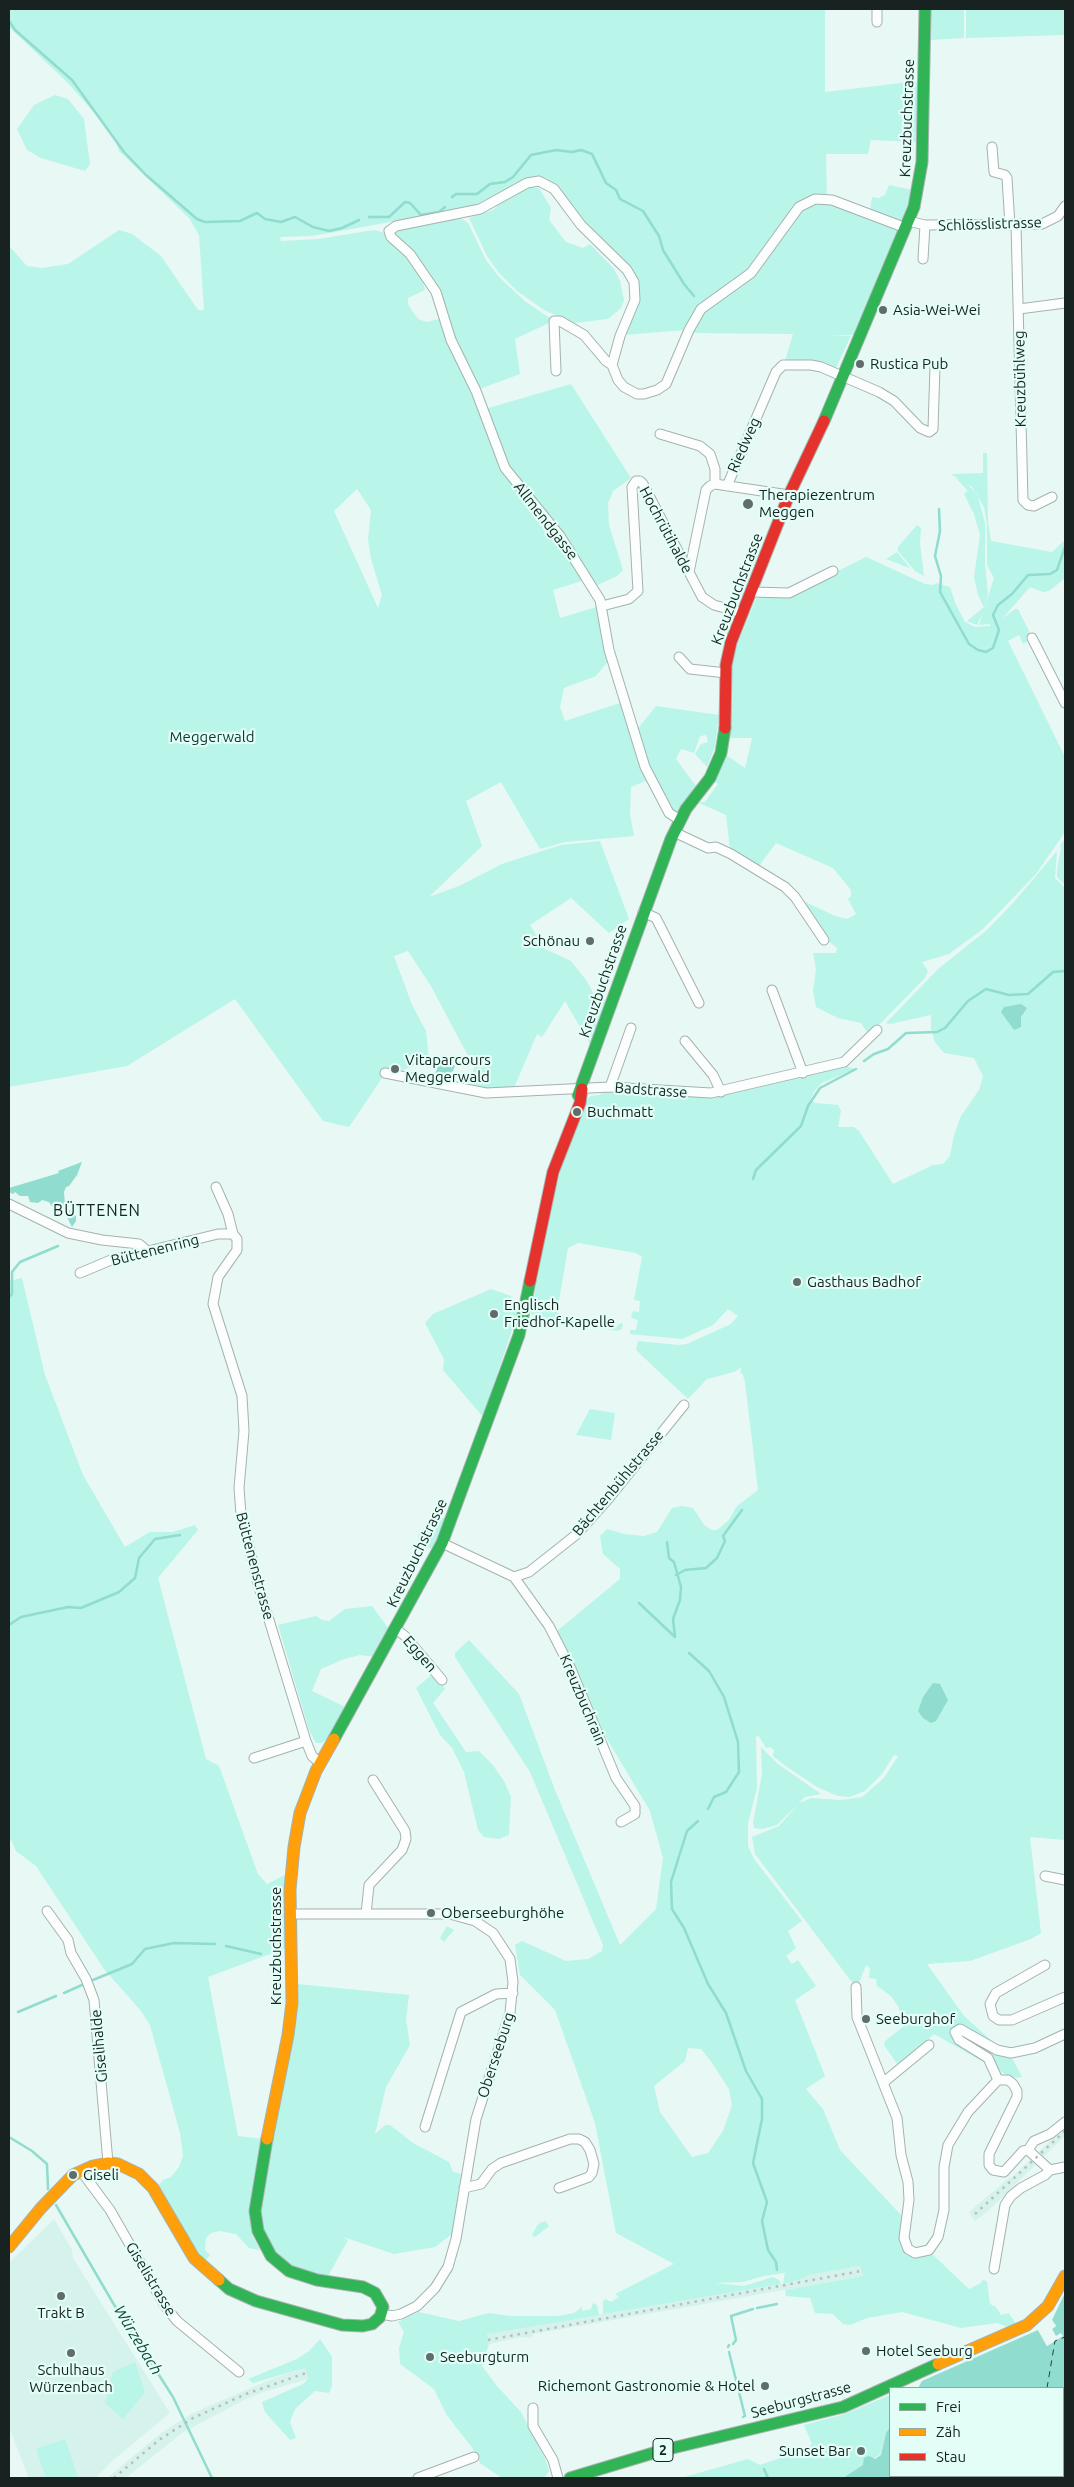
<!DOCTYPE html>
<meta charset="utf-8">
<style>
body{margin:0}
#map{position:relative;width:1074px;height:2487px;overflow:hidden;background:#e8f8f4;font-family:Ubuntu,sans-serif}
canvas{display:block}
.frame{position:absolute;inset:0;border:10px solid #182220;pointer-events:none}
.legend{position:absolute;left:889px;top:2387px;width:175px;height:90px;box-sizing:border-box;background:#e2fef7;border:1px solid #91a6a1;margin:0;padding:6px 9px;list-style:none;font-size:15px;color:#182220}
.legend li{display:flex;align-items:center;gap:10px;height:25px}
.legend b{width:25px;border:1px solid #91a6a1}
</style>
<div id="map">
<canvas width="1074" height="2487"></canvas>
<div class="frame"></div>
<ul class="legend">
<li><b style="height:6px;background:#30b455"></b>Frei</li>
<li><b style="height:6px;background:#ff9f0a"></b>Zäh</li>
<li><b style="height:6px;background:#e5322d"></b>Stau</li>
</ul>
</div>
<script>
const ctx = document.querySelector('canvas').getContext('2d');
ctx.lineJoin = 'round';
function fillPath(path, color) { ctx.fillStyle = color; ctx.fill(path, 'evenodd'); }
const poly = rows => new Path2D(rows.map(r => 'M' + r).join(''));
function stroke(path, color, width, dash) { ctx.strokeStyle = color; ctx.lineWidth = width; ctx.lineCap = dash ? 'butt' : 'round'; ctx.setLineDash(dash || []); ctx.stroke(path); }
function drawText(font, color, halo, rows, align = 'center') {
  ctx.font = font + ' Ubuntu,sans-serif'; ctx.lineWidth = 4.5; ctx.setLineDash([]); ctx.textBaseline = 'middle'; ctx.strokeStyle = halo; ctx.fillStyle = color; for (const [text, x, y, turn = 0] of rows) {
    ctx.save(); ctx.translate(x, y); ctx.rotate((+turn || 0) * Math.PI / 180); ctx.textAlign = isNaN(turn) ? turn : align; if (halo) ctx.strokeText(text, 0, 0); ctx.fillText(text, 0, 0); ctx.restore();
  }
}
fillPath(poly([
 [1065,2127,1065,2136,988,2211,975,2221,969,2212,1010,2177,1011,2178],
 [54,2219,72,2250,73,2258,170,2413,112,2461,96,2478,29,2478,9,2427,9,2263],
 [860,2266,863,2276,533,2334,531,2338,522,2337,489,2344,487,2333,794,2282,809,2275],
 [305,2368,308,2379,263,2392,244,2400,182,2433,126,2478,107,2478,161,2433,191,2414,269,2380]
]), '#d6f2ec');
fillPath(poly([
 [9,9,825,9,825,92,919,81,918,142,871,140,868,154,826,154,827,202,900,228,854,335,828,335,851,336,836,368,817,361,785,361,793,334,692,333,686,330,624,335,635,280,545,181,500,197,495,195,469,208,312,236,280,237,281,241,318,239,374,230,385,233,403,250,427,280,423,282,425,290,408,298,408,304,413,312,418,319,427,322,443,318,485,409,571,384,631,478,613,491,608,503,609,525,623,570,617,576,593,587,588,579,553,590,560,618,600,606,608,661,596,676,564,688,560,707,565,721,623,702,648,780,631,787,630,814,634,836,565,842,540,849,501,782,466,801,482,846,429,897,459,886,502,864,561,845,600,841,629,919,609,933,571,898,530,925,545,949,571,961,586,980,596,998,602,995,605,1000,591,1046,565,1001,542,1037,537,1034,513,1090,469,1088,474,1067,431,986,408,951,394,956,412,1005,426,1031,429,1060,382,1078,349,1127,323,1121,235,999,127,1066,9,1087,9,246,27,266,42,268,68,264,119,230,132,234,161,256,198,310,204,310,199,235,189,218,119,151,113,134,68,83,9,27],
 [357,489,371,510,368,539,371,559,382,595,378,608,334,511],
 [930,9,964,9,964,38,930,40],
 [966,9,1065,9,1065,35,966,38],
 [55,95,68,99,84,119,90,164,85,171,41,158,27,150,17,129,34,105],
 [889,185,913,190,904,217,901,221,870,211,872,197,879,198,885,195],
 [525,188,539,188,551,208,549,220,566,242,583,248,590,244,614,269,620,281,624,300,621,308,608,319,574,323,544,310,517,291,499,273,487,256,469,218,493,210,505,199],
 [459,217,468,223,486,260,500,278,526,302,551,319,551,322,515,339,520,374,477,390,455,343,439,295,392,237,392,231],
 [983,453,987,453,988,522,991,541,1052,552,1065,540,1065,578,1049,591,1043,592,1030,587,1002,619,1015,609,1018,609,1030,633,1028,641,1023,644,1019,635,1008,641,1065,757,1065,832,1036,874,983,929,949,954,922,962,928,971,925,978,869,1035,861,1023,838,1018,816,1007,813,991,816,970,813,953,836,953,837,948,827,940,801,900,835,916,847,919,856,914,848,899,851,896,851,890,833,868,776,843,759,866,730,850,726,815,697,802,705,802,718,784,714,781,726,755,745,768,752,738,728,738,730,671,735,650,756,599,767,595,802,589,866,557,925,584,933,585,936,583,950,587,956,605,965,622,975,627,990,626,990,624,979,625,994,578,987,565,987,525,984,507,972,487,951,474,983,473],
 [955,477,966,483,977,494,985,523,985,564,988,594,983,613,977,625,967,621,984,607,978,595,974,577,980,535,974,514,964,494,968,491],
 [917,525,921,528,920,543,924,576,915,571,898,551,898,547],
 [897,552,909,567,909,568,886,559],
 [656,706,719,715,715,746,707,767,695,754,701,744,708,742,706,735,700,736,694,753,681,749,676,759,696,786,676,813,674,813,656,786,636,731],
 [1065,838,1065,885,1057,877,1057,868,1061,849,1060,846],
 [1057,851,1055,878,1065,888,1065,1840,1030,1837,1041,1933,1031,1939,970,1961,927,1964,964,2016,1013,2060,1022,2077,1012,2078,934,2034,898,2065,884,2045,885,2041,904,2026,898,2006,891,1996,877,1986,876,1979,869,1978,870,1968,866,1965,859,1983,857,1986,851,1981,755,1854,752,1837,779,1826,799,1803,811,1798,841,1800,862,1797,884,1778,898,1756,894,1755,882,1774,865,1791,849,1797,838,1796,817,1787,787,1767,773,1756,774,1750,770,1747,766,1748,758,1735,756,1737,757,1788,748,1823,748,1846,754,1859,802,1921,788,1931,796,1948,786,1956,792,1964,798,1960,816,1986,795,2000,825,2076,806,2089,823,2109,840,2150,902,2216,899,2240,903,2250,917,2257,931,2253,969,2289,981,2283,983,2280,987,2281,990,2304,996,2307,1001,2315,1009,2313,1016,2324,1008,2327,997,2323,961,2328,902,2312,867,2318,850,2325,843,2324,833,2314,815,2313,810,2298,786,2296,785,2290,863,2276,860,2266,809,2275,799,2280,783,2284,785,2273,764,2276,743,2282,715,2283,744,2286,773,2277,779,2280,781,2284,603,2314,603,2301,606,2299,611,2302,619,2297,615,2294,674,2264,616,2233,595,2123,555,2010,520,1975,515,1945,522,1941,566,1961,588,1959,602,1951,603,1945,530,1772,455,1657,455,1653,469,1640,519,1694,555,1790,620,1945,656,1909,663,1858,650,1811,604,1734,557,1631,620,1579,620,1569,603,1554,600,1536,607,1529,624,1534,644,1536,657,1532,672,1508,682,1506,693,1508,704,1525,712,1530,717,1530,729,1520,736,1507,758,1490,745,1383,743,1375,740,1372,742,1367,734,1372,707,1379,688,1399,636,1350,638,1341,678,1345,687,1344,731,1324,738,1316,728,1309,713,1325,682,1339,630,1334,630,1330,636,1330,638,1320,631,1318,633,1311,639,1312,640,1301,634,1300,642,1257,636,1253,578,1243,568,1248,557,1312,562,1319,614,1329,621,1323,623,1324,622,1329,617,1331,539,1318,531,1314,546,1229,562,1163,585,1102,590,1096,600,1095,603,1091,708,1097,845,1066,855,1069,822,1083,815,1090,810,1100,815,1103,838,1105,841,1111,838,1127,854,1127,859,1131,893,1184,933,1165,943,1164,950,1156,954,1135,961,1116,979,1090,983,1076,974,1058,944,1053,935,1042,931,1029,931,1015,890,1024,886,1023,938,969,987,930,1014,902],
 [688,2048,701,2049,710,2060,729,2089,732,2105,723,2131,708,2153,692,2157,660,2112,654,2086,685,2061],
 [22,1278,45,1375,83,1475,125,1547,150,1532,173,1532,195,1525,198,1530,158,1578,206,1759,219,1766,258,1874,267,1884,285,1875,286,1948,208,1977,238,2136,263,2139,250,2208,252,2235,260,2250,249,2248,236,2234,219,2231,211,2233,206,2238,205,2250,210,2255,204,2262,190,2246,157,2187,163,2180,171,2177,179,2167,183,2156,180,2133,150,2025,141,2011,104,1969,36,1866,16,1851,9,1836,9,1281],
 [491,1289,511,1296,518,1312,483,1417,443,1370,444,1359,425,1323,433,1314],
 [590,1409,615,1413,611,1440,576,1435],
 [449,1516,436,1545,430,1548,424,1547,418,1540,419,1532,431,1522],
 [372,1606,389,1629,375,1657,360,1655,344,1659,321,1669,312,1691,347,1708,327,1739,322,1743,316,1743,309,1730,278,1625,316,1616,322,1620,329,1621,345,1609],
 [434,1673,445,1689,433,1703,466,1752,479,1751,492,1764,504,1781,511,1797,509,1835,499,1839,484,1837,478,1830,464,1772,452,1748,440,1735,416,1688],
 [761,1747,778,1764,821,1794,805,1797,777,1825,762,1829,754,1828,753,1823,762,1774],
 [447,1926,454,1930,444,1942,440,1938],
 [297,1984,409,1995,406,2019,410,2045,386,2087,375,2134,385,2125,390,2125,413,2143,449,2162,453,2172,461,2174,452,2234,435,2247,394,2254,343,2237,348,2240,327,2278,311,2275,283,2263,267,2244,259,2216,259,2208],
 [545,2221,549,2226,535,2237,532,2235,538,2224],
 [593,2303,597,2305,599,2315,487,2334,489,2344,482,2366,497,2386,521,2412,546,2461,549,2471,545,2477,502,2478,480,2463,473,2449,446,2414,434,2389,400,2364,399,2348,404,2332,398,2322,419,2312,459,2321,489,2313,510,2316,558,2316,574,2313,582,2307,582,2311,591,2309],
 [320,2339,332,2357,332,2386,329,2393,315,2391,295,2409,290,2422,296,2438,290,2440,265,2412,262,2402,303,2384,308,2379,305,2368,253,2383,248,2379,297,2359,309,2351],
 [135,2362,145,2392,123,2419,105,2403,113,2372],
 [890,2395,890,2427,886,2433,881,2454,843,2478,681,2478,748,2459,760,2465,803,2450,812,2444,804,2425,845,2414],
 [65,2439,78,2478,46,2478,36,2449]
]), '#b9f5e9');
fillPath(poly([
 [1021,1004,1027,1008,1021,1017,1021,1027,1014,1030,1001,1012,1004,1007],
 [449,1061,455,1066,453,1071,441,1079,434,1076,440,1062],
 [82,1162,77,1175,69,1186,66,1187,64,1192,65,1206,76,1216,76,1221,72,1227,66,1215,56,1212,49,1202,42,1200,38,1203,30,1202,28,1196,20,1196,15,1192,13,1194,9,1192,9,1188,59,1173,58,1171],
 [933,1683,940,1684,948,1700,936,1721,931,1723,923,1718,918,1711,923,1697],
 [1065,2293,1065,2478,843,2478,863,2465,864,2458,869,2456,875,2459,881,2455,886,2433,890,2427,890,2476,1063,2476,1063,2388,918,2388,922,2381,1038,2330,1047,2346,1062,2336,1056,2337,1052,2329,1056,2326,1052,2320]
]), '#90dcce');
fillPath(poly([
 [1052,2320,1056,2326,1052,2329,1056,2336,1061,2333,1063,2336,1047,2346,1038,2330,1040,2328,1048,2342,1054,2338,1049,2330,1052,2326,1050,2322]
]), '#e8f8f4');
stroke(poly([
 [9,21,15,30,72,80,124,152,146,175,197,219,205,222,240,221,257,213,265,219,281,222,295,217,313,227,329,231,342,228,359,220],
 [452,197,456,194,477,194,490,184,505,182,513,177,531,155,556,150,572,152,581,150,592,154,606,183,616,190,620,199,643,211,659,236,663,250,684,284,694,296],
 [369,217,389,217,405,202,410,203,421,215,439,212,445,207],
 [939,509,940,531,935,556,941,576,940,592,969,644,978,650,986,652,993,648,999,630,993,615,998,605,1012,594,1028,575,1050,574,1057,570,1065,547],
 [864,1061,874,1054,888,1049,906,1033,937,1032,945,1028,968,1001,986,989,1009,995,1028,994,1053,972,1065,971],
 [753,1179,756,1170,801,1126,808,1106,820,1088,856,1069],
 [9,1297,12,1294,12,1272,20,1262,58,1246],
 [667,1542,669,1558,674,1562,681,1587,680,1600,673,1619,675,1637],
 [676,1575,685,1570,706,1568,717,1558,725,1541,723,1536,742,1510],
 [639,1603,675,1637],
 [9,1625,21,1617,68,1607,81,1608,119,1592,135,1578,139,1558,155,1539,180,1535],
 [689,1653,709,1671,724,1697,738,1742,739,1772,726,1792,714,1797,708,1809],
 [698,1821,687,1831,671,1882,672,1909,684,1928,708,1984,726,2013,746,2071,762,2099,762,2119,753,2163,767,2202,762,2221,768,2250,776,2262,777,2270],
 [226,1946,261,1954],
 [93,1980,132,1964,145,1949,174,1943,215,1944],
 [64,1993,82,1985],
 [18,2012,56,1996],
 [9,2137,32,2151,47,2164,48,2189],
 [56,2205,113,2303,173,2397,212,2478],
 [757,2308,777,2304],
 [733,2344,736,2340,731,2316,753,2309],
 [728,2347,729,2345],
 [729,2352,745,2416,743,2417],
 [764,2469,768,2478]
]), '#90dcce', 2.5);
stroke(poly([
 [1047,2388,1055,2341,1065,2337],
 [1029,2478,1029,2476]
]), '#19473f', 1, [6, 5]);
const street = poly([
 [877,22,877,9],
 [992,147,994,172,1005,175,1007,178,1010,225],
 [908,221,925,225,1042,224,1058,216,1065,206],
 [1016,225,1023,500,1028,505,1034,506,1052,497],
 [923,259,925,225],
 [1019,309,1065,303],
 [556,371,554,321,560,321,584,335,606,361,612,365],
 [660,434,700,446,710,454,715,469,715,484],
 [727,486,776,372,783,365,811,365,821,367,879,392,894,401,920,428,929,432,933,429,935,367],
 [689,572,706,490,710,486,715,484,789,495],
 [751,592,789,593,833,571],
 [602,606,629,599,638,591,632,487,636,481,640,481,643,484,702,597,714,605,743,613],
 [1032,638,1065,703],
 [679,657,690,669,726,673],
 [680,820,669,813,645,767,609,650,600,600,560,536,505,468,476,391,451,340,436,292,410,254,391,237,389,231,396,226,480,209,527,183,539,181,554,189,581,225,627,270,634,282,635,300,620,336,612,365,618,380,624,387,637,394,644,394,657,390,666,384,689,330,701,309,751,273,799,207,815,199,832,200,906,228],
 [674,832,708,848,716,847,731,854,785,887,795,897,824,940],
 [643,912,656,918,699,1003],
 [772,990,803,1073],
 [685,1041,713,1075,721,1092],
 [385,1073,486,1093,610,1087,711,1093,844,1062,877,1030],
 [610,1087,631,1028],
 [216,1187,228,1214,233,1234],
 [9,1204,68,1233,102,1240,139,1244,144,1248,145,1253],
 [80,1273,111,1260,218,1234,233,1234,237,1239,237,1250,218,1277,213,1304,242,1396,244,1431,239,1488,241,1514,258,1584,306,1741,312,1756,320,1763],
 [442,1543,514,1577,529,1572,577,1534,609,1498,684,1405],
 [514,1577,549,1626,571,1669,616,1778,635,1806,635,1814,621,1822],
 [396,1629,405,1636,442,1680],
 [254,1758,306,1741],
 [1045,1876,1065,1880],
 [47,1911,68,1940,71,1953,86,1979,94,2000,108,2163],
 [292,1914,450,1914,475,1921,493,1933,510,1959,513,1982,510,2013,476,2119,456,2239,448,2267,435,2288,417,2306,401,2314,392,2316,382,2314],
 [366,1914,369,1885,402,1850,406,1839,405,1831,373,1780],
 [1045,1965,996,1993,990,2004,993,2016,999,2020,1012,2020,1065,1997],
 [856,1987,857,2017,897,2118,901,2155,908,2182,909,2200,904,2238,908,2249,915,2253,929,2250,938,2237,944,2210,944,2167,948,2145,968,2112,998,2080,1008,2080,1013,2084,1017,2091,1017,2097,989,2154,989,2165,993,2170,1004,2172,1023,2151,1028,2150,1050,2170],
 [998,2080,988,2058,959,2040,955,2032,960,2029,997,2050,1011,2053,1035,2048,1065,2034],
 [884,2082,929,2045],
 [425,2127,461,2012,496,1994,513,1993],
 [1028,2150,1034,2141,1050,2134,1065,2122],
 [1050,2170,1065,2167],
 [81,2171,110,2210,165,2306,177,2321,239,2372],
 [464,2188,481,2184,492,2169,501,2163,570,2139,579,2139,585,2142,590,2150,594,2164,592,2173,589,2177,559,2188],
 [994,2269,1005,2205,1011,2196,1021,2188,1045,2175,1050,2170],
 [533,2408,533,2426,553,2460,558,2478],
 [418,2478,474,2457]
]);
const fast = poly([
 [824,421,914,207,922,162,925,9],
 [578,1095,671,839,686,809,710,778,721,753,725,728],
 [334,1739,442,1543,519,1335,530,1281],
 [219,2280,229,2289,256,2301,342,2325,363,2326,372,2324,380,2317,383,2307,375,2293,363,2287,317,2280,289,2271,271,2256,258,2231,255,2211,267,2139],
 [570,2478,660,2451,843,2407,938,2364]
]);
const slow = poly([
 [267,2139,288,2035,292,2003,290,1890,294,1847,300,1813,316,1771,334,1739],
 [9,2247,41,2208,73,2175,93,2166,108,2163,118,2164,139,2174,153,2188,194,2258,219,2280],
 [938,2364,1027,2325,1048,2306,1065,2276]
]);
const jam = poly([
 [725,728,726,665,731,642,789,495,824,421],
 [530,1281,553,1172,580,1103,582,1089]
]);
stroke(street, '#a5b2af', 11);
stroke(fast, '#a5b2af', 13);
stroke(slow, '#a5b2af', 13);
stroke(jam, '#a5b2af', 13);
stroke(street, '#fcfefd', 9);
stroke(fast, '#30b455', 11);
stroke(slow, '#ff9f0a', 11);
stroke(jam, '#e5322d', 11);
stroke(poly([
 [975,2214,1065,2131],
 [488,2340,861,2271],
 [114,2478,159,2440,193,2418,246,2394,306,2373]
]), '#babdbd', 2.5, [2.5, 5]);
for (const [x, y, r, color] of [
 [883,310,5,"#616d6a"],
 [860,364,5,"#616d6a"],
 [748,504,6,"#616d6a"],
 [590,941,5,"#616d6a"],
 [395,1069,5,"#616d6a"],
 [577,1112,5,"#616d6a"],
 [797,1282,5,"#616d6a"],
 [494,1314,5,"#616d6a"],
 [431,1913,5,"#616d6a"],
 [866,2019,5,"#616d6a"],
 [73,2175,5,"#616d6a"],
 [61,2296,5,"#616d6a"],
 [866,2351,5,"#616d6a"],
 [71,2353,5,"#616d6a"],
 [430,2357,5,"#616d6a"],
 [765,2386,5,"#616d6a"],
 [861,2451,5,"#616d6a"]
]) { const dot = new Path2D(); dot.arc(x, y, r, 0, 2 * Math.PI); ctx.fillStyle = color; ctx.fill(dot); stroke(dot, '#e2fef7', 2); }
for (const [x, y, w] of [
 [663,2450,20]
]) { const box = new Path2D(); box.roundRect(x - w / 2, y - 11.5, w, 23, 4); ctx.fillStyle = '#e2fef7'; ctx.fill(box); stroke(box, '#182220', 1); }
drawText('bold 14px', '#182220', null, [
 ["2",663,2450]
]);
drawText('15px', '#182220', '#e2fef7', [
 ["Kreuzbuchstrasse",907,118,-88],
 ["Schlösslistrasse",990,224,-2],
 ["Kreuzbühlweg",1020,379,-91],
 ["Riedweg",744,445,-66],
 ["Allmendgasse",546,521,52],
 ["Hochrütihalde",666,530,62],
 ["Kreuzbuchstrasse",737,589,-69],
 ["Kreuzbuchstrasse",603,981,-71],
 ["Badstrasse",651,1090,4],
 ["Büttenenring",155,1250,-14],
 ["Bächtenbühlstrasse",618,1483,-50],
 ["Kreuzbuchstrasse",417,1553,-64],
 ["Büttenenstrasse",255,1566,75],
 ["Eggen",420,1654,49],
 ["Kreuzbuchrain",583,1700,67],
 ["Kreuzbuchstrasse",276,1946,-90],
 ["Giselihalde",99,2046,-95],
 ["Oberseeburg",496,2055,-72],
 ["Giselistrasse",151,2279,59],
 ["Seeburgstrasse",801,2400,-15]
]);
drawText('15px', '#182220', '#e2fef7', [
 ["Asia-Wei-Wei",893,310],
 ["Rustica Pub",870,364],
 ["Therapiezentrum",759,495],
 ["Meggen",759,512],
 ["Schönau",580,941,"right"],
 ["Vitaparcours",405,1060],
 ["Meggerwald",405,1077],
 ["Buchmatt",587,1112],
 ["Gasthaus Badhof",807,1282],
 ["Englisch",504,1305],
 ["Friedhof-Kapelle",504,1322],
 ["Oberseeburghöhe",441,1913],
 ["Seeburghof",876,2019],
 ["Giseli",83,2175],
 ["Trakt B",61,2313,"center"],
 ["Hotel Seeburg",876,2351],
 ["Seeburgturm",440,2357],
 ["Schulhaus",71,2370,"center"],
 ["Würzenbach",71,2387,"center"],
 ["Richemont Gastronomie & Hotel",755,2386,"right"],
 ["Sunset Bar",851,2451,"right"]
], 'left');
drawText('15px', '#073831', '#e2fef7', [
 ["Meggerwald",212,737]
]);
ctx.letterSpacing = '1px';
drawText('16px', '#182220', '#e2fef7', [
 ["BÜTTENEN",97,1211]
]);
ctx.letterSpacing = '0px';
drawText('italic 16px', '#19473f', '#e2fef7', [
 ["Würzebach",138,2340,59]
]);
</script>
